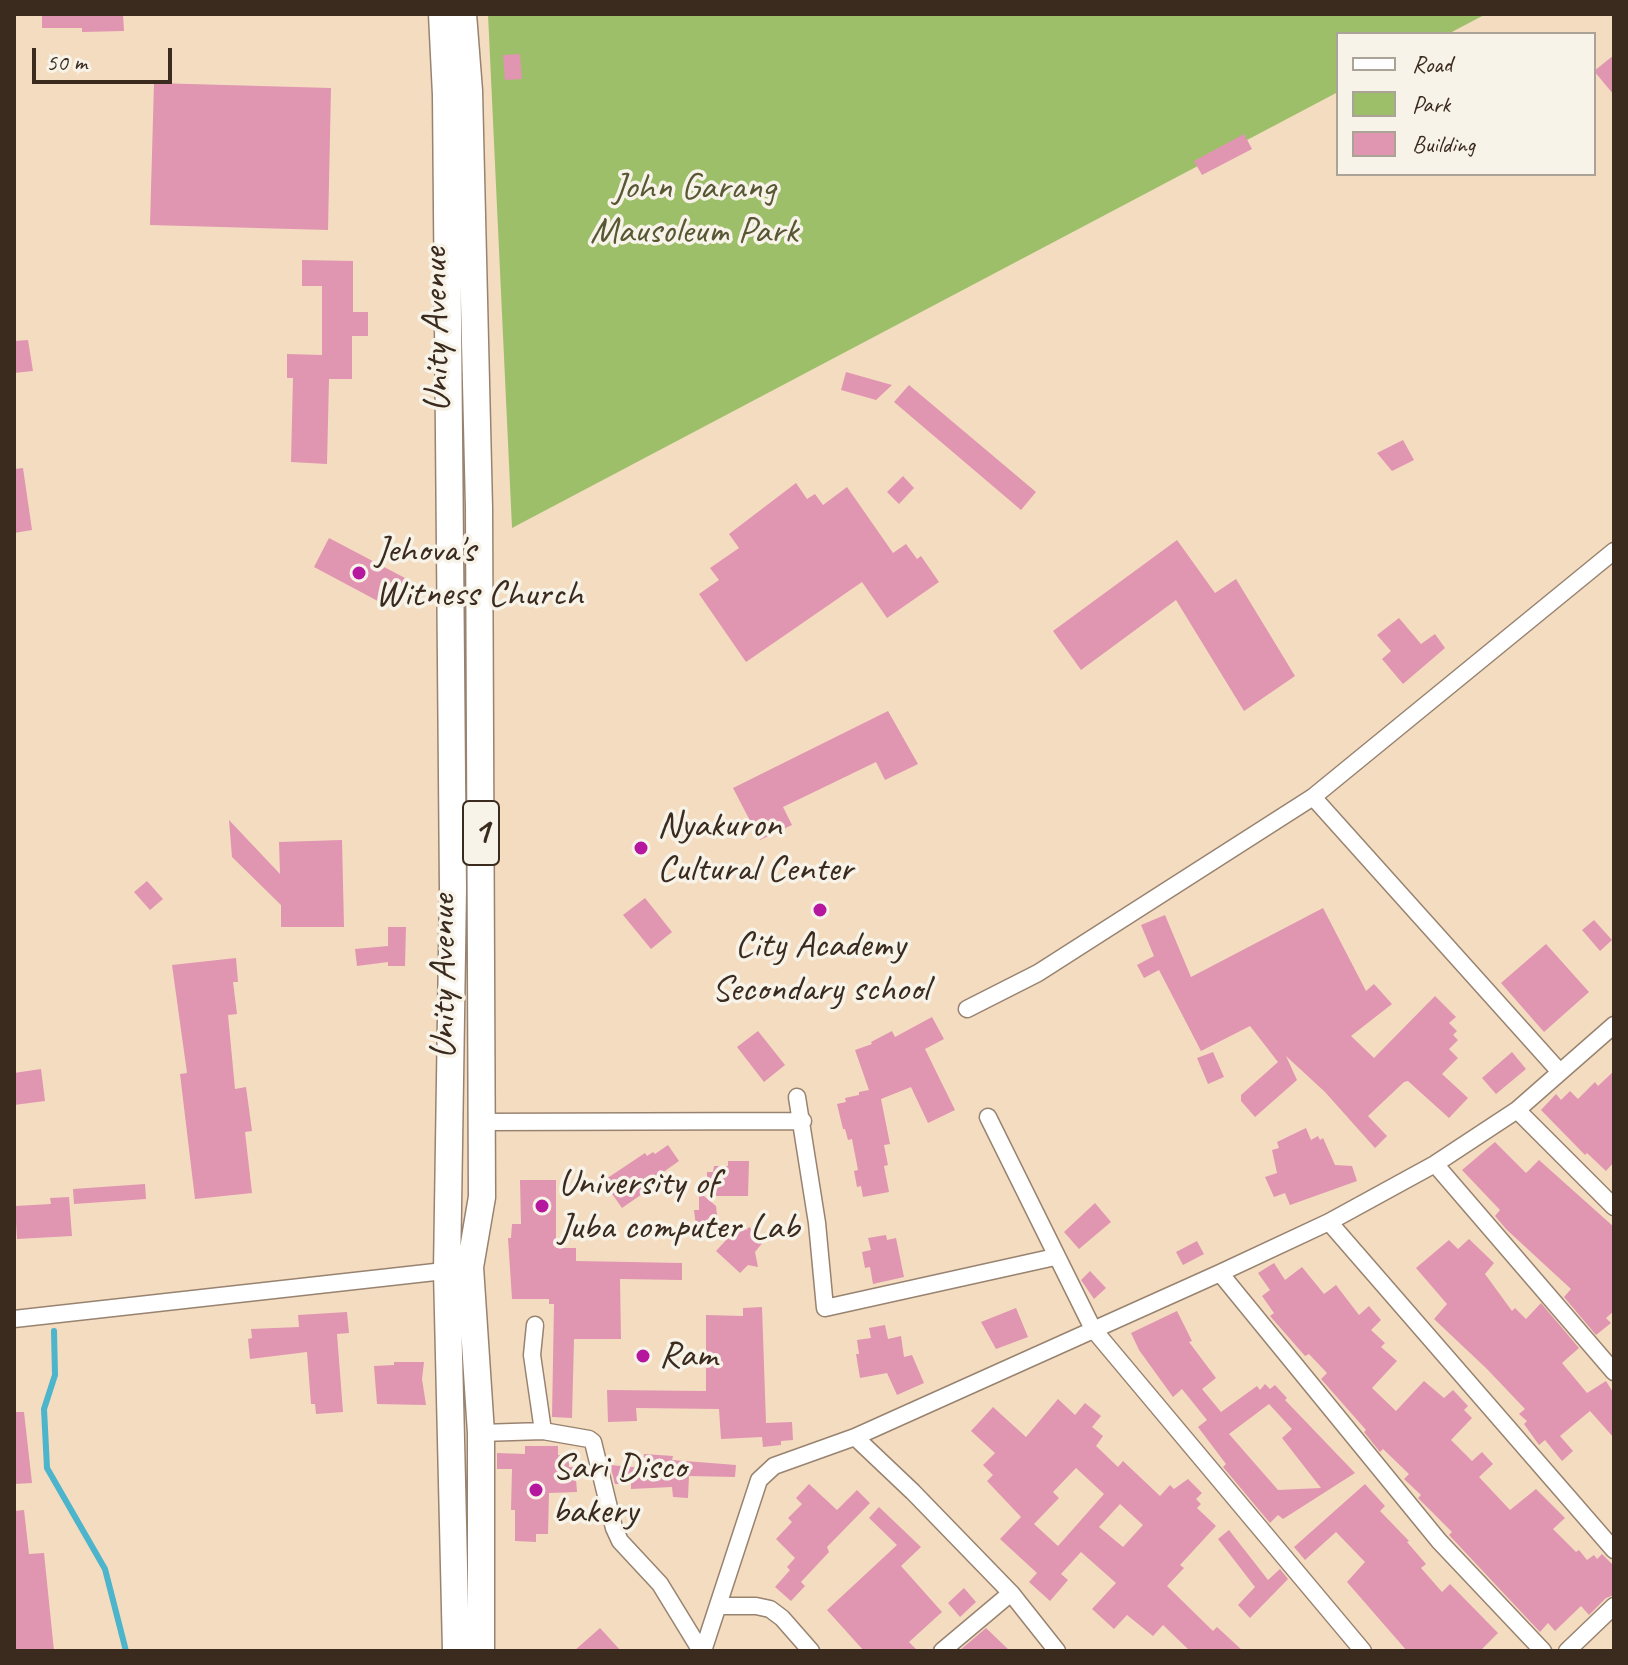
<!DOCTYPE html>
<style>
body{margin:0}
#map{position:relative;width:1628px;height:1665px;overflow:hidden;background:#f4dcc1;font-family:Caveat,sans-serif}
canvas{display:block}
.frame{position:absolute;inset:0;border:16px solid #3b2a1e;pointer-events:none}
.legend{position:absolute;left:1336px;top:32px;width:260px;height:144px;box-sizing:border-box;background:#f7f3e8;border:2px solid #aca397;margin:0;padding:10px 14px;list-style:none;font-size:24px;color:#3b2a1e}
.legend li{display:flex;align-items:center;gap:16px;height:40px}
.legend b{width:40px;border:2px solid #aca397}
.scale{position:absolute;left:32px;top:48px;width:140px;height:36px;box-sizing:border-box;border:4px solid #3b2a1e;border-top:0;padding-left:10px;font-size:24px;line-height:28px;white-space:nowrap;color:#3b2a1e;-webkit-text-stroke:6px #f7f3e8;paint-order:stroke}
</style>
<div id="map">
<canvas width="1628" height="1665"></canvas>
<div class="frame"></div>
<ul class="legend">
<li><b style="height:10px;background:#fff"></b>Road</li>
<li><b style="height:22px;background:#9dbf69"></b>Park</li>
<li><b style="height:22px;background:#e095b1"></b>Building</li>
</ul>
<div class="scale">50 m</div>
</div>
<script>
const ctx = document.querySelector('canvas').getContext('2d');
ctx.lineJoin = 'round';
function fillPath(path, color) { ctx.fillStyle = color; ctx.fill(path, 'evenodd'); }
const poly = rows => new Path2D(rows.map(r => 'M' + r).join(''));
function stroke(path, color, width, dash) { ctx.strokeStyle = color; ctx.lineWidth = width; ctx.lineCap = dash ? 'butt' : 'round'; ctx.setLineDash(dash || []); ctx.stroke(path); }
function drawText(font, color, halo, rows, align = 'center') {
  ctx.font = font + ' Caveat,sans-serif'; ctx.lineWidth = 7; ctx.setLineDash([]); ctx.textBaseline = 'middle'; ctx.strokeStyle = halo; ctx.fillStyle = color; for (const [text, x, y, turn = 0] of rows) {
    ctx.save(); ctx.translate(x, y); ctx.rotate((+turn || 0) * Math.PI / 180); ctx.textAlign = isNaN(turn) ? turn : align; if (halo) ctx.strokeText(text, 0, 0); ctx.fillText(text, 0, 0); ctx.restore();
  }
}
fillPath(poly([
 [488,14,1486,14,1448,34,1338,34,1338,92,512,528]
]), '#9dbf69');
stroke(poly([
 [54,1331,55,1375,44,1409,47,1468,105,1569,126,1651]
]), '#4cb4cb', 6);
fillPath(poly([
 [42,14,123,14,124,31,82,32,82,28,42,28],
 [520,54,522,79,505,80,503,55],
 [1614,55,1614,95,1594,71],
 [154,83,331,88,328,230,150,225],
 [1244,134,1252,149,1202,175,1194,161],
 [302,260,353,261,353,312,368,312,368,336,352,336,352,379,329,379,327,464,291,462,293,378,287,378,287,354,322,355,322,286,302,286],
 [28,340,33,371,14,373,14,341],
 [846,372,892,385,876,400,841,390],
 [909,385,1036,492,1021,510,894,402],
 [1403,440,1414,460,1392,471,1377,453],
 [23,468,32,530,14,533,14,469],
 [903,476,914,488,899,504,887,492],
 [796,483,807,499,815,494,823,505,847,487,893,553,906,544,917,559,921,556,939,582,887,618,862,582,746,662,699,594,719,580,710,568,739,548,729,534],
 [329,538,405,578,389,607,314,567],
 [1177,540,1215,593,1236,579,1295,676,1244,711,1176,600,1081,670,1053,631],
 [1399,618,1421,644,1435,634,1445,648,1403,684,1382,659,1391,651,1377,635],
 [888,711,918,764,885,780,876,762,783,807,792,825,760,840,733,788],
 [229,820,280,874,279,842,342,840,344,927,281,927,281,905,232,857],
 [147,881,163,899,150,910,134,892],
 [645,898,672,932,651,949,623,915],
 [1323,908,1366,991,1374,984,1392,1004,1351,1036,1374,1058,1435,996,1456,1017,1449,1023,1457,1031,1453,1035,1458,1040,1449,1049,1458,1058,1442,1074,1468,1098,1449,1118,1408,1081,1404,1082,1368,1116,1387,1136,1375,1148,1325,1092,1286,1056,1297,1080,1255,1117,1241,1101,1241,1095,1278,1062,1250,1026,1201,1051,1159,970,1144,978,1137,965,1154,956,1141,925,1165,915,1191,977],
 [1594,920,1612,940,1600,951,1582,930],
 [388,927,406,927,405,966,388,966,388,962,357,966,355,949,388,946],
 [1546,944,1589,992,1544,1032,1501,983],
 [236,958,238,982,233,982,237,1014,228,1015,235,1089,246,1087,252,1131,245,1132,252,1193,195,1199,180,1074,187,1073,172,965],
 [932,1017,944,1039,925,1049,955,1110,928,1123,911,1087,881,1099,890,1144,884,1145,888,1165,884,1166,889,1192,863,1197,861,1186,857,1187,854,1171,858,1170,852,1139,848,1140,845,1129,843,1129,837,1104,846,1102,845,1098,859,1095,859,1092,869,1090,855,1050,872,1044,871,1042,892,1031,895,1037],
 [758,1031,785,1065,764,1082,737,1047],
 [1213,1052,1224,1077,1208,1084,1197,1058],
 [1512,1052,1526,1069,1496,1094,1482,1078],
 [41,1069,45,1101,14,1105,14,1073],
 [1614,1071,1614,1162,1606,1171,1587,1153,1585,1155,1541,1110,1556,1094,1561,1100,1570,1091,1578,1099,1595,1082,1598,1086],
 [1306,1128,1311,1140,1318,1136,1320,1140,1323,1138,1335,1165,1352,1166,1357,1181,1290,1205,1285,1193,1274,1197,1265,1177,1277,1173,1272,1150,1279,1148,1277,1142],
 [1495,1142,1526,1173,1539,1160,1614,1227,1614,1311,1606,1318,1611,1323,1596,1335,1564,1297,1571,1289,1507,1230,1495,1216,1500,1210,1462,1170],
 [668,1145,679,1161,645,1185,655,1185,622,1208,603,1181,645,1153,647,1156,653,1152,655,1154],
 [728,1161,749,1161,748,1196,707,1196,707,1172,713,1172,714,1166,728,1166],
 [520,1180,556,1180,556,1248,576,1248,576,1261,682,1263,682,1280,620,1279,621,1339,574,1339,572,1418,552,1417,554,1304,549,1304,549,1299,512,1299,508,1238,511,1238,512,1224,521,1224],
 [145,1184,146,1199,74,1204,73,1189],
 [699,1192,716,1206,718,1223,696,1226,694,1210,699,1210],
 [69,1197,72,1236,17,1239,15,1206,51,1204,50,1198],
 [1095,1203,1111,1222,1079,1249,1064,1232],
 [740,1225,746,1230,749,1227,764,1241,755,1252,758,1267,748,1265,740,1273,716,1251],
 [886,1235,887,1240,896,1238,904,1277,873,1284,870,1267,865,1268,862,1252,871,1250,868,1238],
 [1469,1239,1494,1263,1485,1274,1512,1311,1515,1308,1526,1319,1541,1303,1579,1348,1562,1363,1587,1393,1606,1381,1614,1394,1614,1438,1590,1411,1560,1436,1573,1451,1562,1461,1545,1440,1539,1445,1524,1424,1527,1421,1519,1414,1525,1409,1487,1369,1434,1319,1447,1304,1416,1268,1449,1240,1458,1249],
 [1197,1241,1204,1254,1183,1265,1176,1252],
 [1274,1263,1285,1280,1302,1267,1324,1294,1336,1285,1359,1315,1369,1306,1381,1320,1371,1330,1385,1343,1381,1347,1397,1361,1372,1388,1396,1411,1424,1381,1444,1398,1453,1390,1468,1406,1464,1410,1472,1418,1451,1440,1472,1461,1482,1452,1493,1464,1479,1477,1510,1510,1536,1489,1565,1518,1553,1529,1576,1552,1579,1550,1587,1560,1594,1555,1597,1559,1602,1554,1614,1566,1614,1595,1606,1598,1589,1615,1581,1606,1555,1631,1548,1623,1540,1632,1449,1535,1452,1532,1418,1498,1421,1495,1404,1479,1409,1474,1383,1449,1380,1452,1364,1432,1366,1430,1321,1379,1327,1373,1309,1354,1305,1356,1270,1316,1274,1313,1262,1296,1270,1290,1258,1273],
 [1090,1271,1106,1288,1094,1299,1081,1280],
 [762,1307,766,1423,792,1422,793,1440,781,1441,781,1445,763,1447,762,1437,721,1439,719,1409,636,1408,637,1421,608,1422,607,1390,706,1391,706,1315,743,1316,743,1308],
 [1016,1308,1028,1337,996,1349,981,1322],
 [1177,1311,1192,1341,1189,1342,1216,1378,1202,1389,1221,1412,1257,1386,1260,1390,1265,1384,1270,1389,1275,1385,1287,1398,1285,1400,1355,1473,1283,1519,1278,1515,1270,1523,1223,1467,1226,1464,1198,1427,1207,1420,1182,1389,1173,1397,1139,1350,1131,1333],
 [1269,1404,1292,1429,1282,1438,1321,1488,1278,1490,1229,1434],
 [347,1312,349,1333,337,1334,343,1412,316,1414,315,1404,311,1404,307,1352,250,1359,248,1339,252,1338,251,1329,299,1327,298,1315],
 [885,1325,888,1339,901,1336,904,1357,912,1355,924,1383,897,1395,887,1373,860,1378,856,1354,859,1354,857,1340,871,1338,869,1328],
 [394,1362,424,1362,422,1379,426,1405,377,1404,374,1366,394,1365],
 [1058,1399,1075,1415,1085,1403,1101,1416,1092,1427,1103,1436,1096,1446,1118,1467,1123,1461,1160,1496,1170,1485,1174,1489,1188,1479,1202,1493,1196,1499,1201,1504,1197,1508,1216,1526,1180,1565,1184,1568,1167,1586,1213,1631,1217,1627,1243,1651,1190,1651,1163,1625,1153,1636,1127,1615,1114,1629,1092,1609,1116,1583,1081,1552,1061,1574,1068,1580,1050,1601,1029,1582,1037,1573,1000,1539,1021,1517,987,1481,993,1475,983,1465,995,1453,971,1431,993,1407,1026,1437],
 [1076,1468,1104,1494,1058,1546,1034,1524,1059,1498,1053,1492],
 [1120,1504,1143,1525,1123,1547,1099,1527],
 [14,1412,24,1412,32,1483,14,1484],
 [525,1446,558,1446,558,1455,569,1457,569,1467,575,1467,577,1492,549,1493,548,1534,536,1534,536,1542,515,1541,515,1510,511,1510,512,1469,497,1469,497,1453,525,1454],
 [644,1454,673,1456,672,1460,736,1465,735,1477,689,1476,688,1498,673,1497,672,1487,631,1489,631,1484,615,1484,610,1465,643,1468],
 [809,1484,837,1510,857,1490,870,1503,827,1547,829,1552,801,1582,805,1586,791,1601,775,1587,790,1570,787,1567,795,1558,776,1539,792,1522,788,1518,802,1504,796,1498],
 [1365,1484,1385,1506,1380,1511,1409,1541,1407,1542,1426,1564,1421,1568,1442,1592,1450,1584,1498,1633,1480,1651,1407,1651,1347,1582,1365,1562,1336,1532,1305,1560,1294,1547],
 [879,1507,921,1547,901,1566,942,1612,909,1642,918,1651,864,1651,827,1610,897,1545,869,1518],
 [24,1510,29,1554,44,1553,54,1651,14,1651,14,1511],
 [1229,1530,1268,1580,1280,1569,1288,1579,1250,1618,1238,1605,1255,1587,1218,1539],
 [964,1588,976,1602,960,1617,948,1603],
 [600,1628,621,1651,574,1651],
 [986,1628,1010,1651,959,1651]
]), '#e095b1');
const street = poly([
 [1313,797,1559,1071],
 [967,1009,1038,973,1313,797,1614,551],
 [797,1097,817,1223,825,1308,1055,1257],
 [1517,1110,1614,1207],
 [988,1117,1093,1329,1363,1651],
 [480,1122,803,1121],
 [1435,1164,1614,1372],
 [1329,1222,1614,1550],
 [1220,1273,1439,1541,1543,1651],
 [14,1319,453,1270],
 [535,1325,532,1355,543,1431],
 [481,1433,543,1431,589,1439,593,1442,614,1528,620,1541,660,1584,701,1651],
 [855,1437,1220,1273,1329,1222,1435,1164,1517,1110,1614,1025],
 [719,1606,756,1606,770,1609,782,1618,811,1651],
 [703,1651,759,1480,774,1466,855,1437,913,1492,1011,1593,1057,1651],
 [942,1651,1011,1593],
 [1567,1651,1614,1606]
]);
const primary = poly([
 [442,14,446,95,453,889,447,1271,456,1651],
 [463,14,469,91,479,508,482,1197,470,1267,481,1433,481,1651]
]);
stroke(street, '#988370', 19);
stroke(primary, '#988370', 29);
stroke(street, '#fff', 16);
stroke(primary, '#fff', 26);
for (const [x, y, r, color] of [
 [359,573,8,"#b5179e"],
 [641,848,8,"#b5179e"],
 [820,910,8,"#b5179e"],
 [542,1206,8,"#b5179e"],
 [643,1356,8,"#b5179e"],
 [536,1490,8,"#b5179e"]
]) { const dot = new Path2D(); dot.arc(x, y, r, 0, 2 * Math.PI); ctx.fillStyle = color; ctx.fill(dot); stroke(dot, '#f7f3e8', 3); }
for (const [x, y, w] of [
 [481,833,36]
]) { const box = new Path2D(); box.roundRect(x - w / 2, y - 32, w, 64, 6); ctx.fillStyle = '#f7f3e8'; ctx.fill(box); stroke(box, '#3b2a1e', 2); }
drawText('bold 36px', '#3b2a1e', null, [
 ["1",481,833]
]);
drawText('38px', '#585734', '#f7f3e8', [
 ["John Garang",694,188],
 ["Mausoleum Park",694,232]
]);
drawText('38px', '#3b2a1e', '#f7f3e8', [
 ["Unity Avenue",437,330,-91],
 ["Unity Avenue",444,977,-90]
]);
drawText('38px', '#3b2a1e', '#f7f3e8', [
 ["Jehova's",375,551],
 ["Witness Church",375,595],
 ["Nyakuron",657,826],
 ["Cultural Center",657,870],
 ["City Academy",820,946,"center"],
 ["Secondary school",820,990,"center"],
 ["University of",558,1184],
 ["Juba computer Lab",558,1228],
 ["Ram",659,1356],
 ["Sari Disco",552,1468],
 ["bakery",552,1512]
], 'left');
</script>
